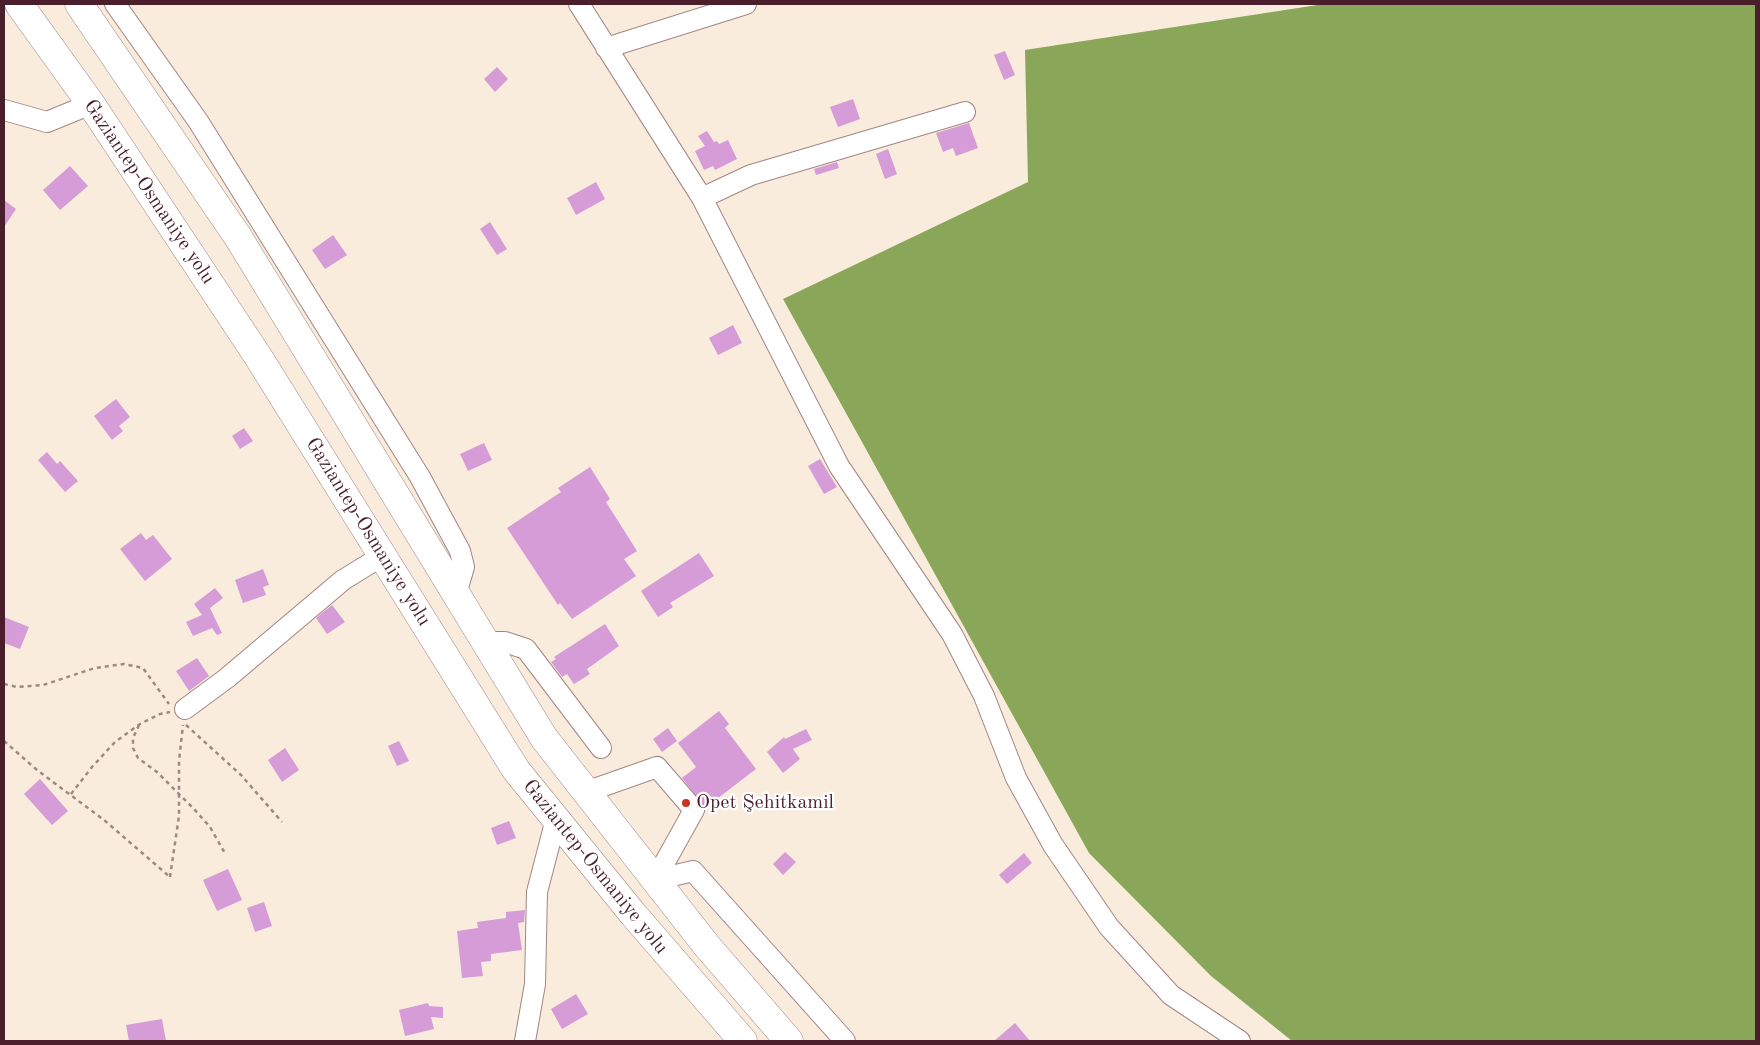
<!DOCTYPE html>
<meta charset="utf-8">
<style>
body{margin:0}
#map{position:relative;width:1760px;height:1045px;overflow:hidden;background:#f9ecdc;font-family:"Old Standard TT",serif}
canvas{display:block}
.frame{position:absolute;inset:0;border:5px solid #4a1f2b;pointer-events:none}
</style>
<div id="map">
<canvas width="1760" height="1045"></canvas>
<div class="frame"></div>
</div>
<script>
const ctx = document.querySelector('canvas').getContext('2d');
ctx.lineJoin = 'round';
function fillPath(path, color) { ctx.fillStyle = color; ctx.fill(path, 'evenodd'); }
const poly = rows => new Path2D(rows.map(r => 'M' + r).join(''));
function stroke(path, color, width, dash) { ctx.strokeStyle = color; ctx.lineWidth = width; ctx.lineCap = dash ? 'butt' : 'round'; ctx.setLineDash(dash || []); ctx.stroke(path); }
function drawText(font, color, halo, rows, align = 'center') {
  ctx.font = font + ' "Old Standard TT",serif'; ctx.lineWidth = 4.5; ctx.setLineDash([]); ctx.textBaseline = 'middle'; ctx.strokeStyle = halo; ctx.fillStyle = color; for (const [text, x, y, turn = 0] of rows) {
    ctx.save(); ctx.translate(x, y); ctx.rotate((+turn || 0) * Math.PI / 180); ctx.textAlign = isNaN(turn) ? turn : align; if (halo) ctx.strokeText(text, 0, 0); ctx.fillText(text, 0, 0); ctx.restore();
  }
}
fillPath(poly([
 [1324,4,1756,4,1756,1041,1292,1041,1211,976,1089,853,783,299,1028,182,1025,50]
]), '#8aa658');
fillPath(poly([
 [1005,51,1015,75,1004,80,994,55],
 [497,67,508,79,495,92,484,79],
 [853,99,860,119,838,127,830,107],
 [969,123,978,148,956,156,953,148,943,152,936,133],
 [707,131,714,142,717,141,719,144,728,140,737,159,715,170,713,166,704,170,695,151,705,146,698,136],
 [888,149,897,174,885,179,876,154],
 [837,162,839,168,816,175,814,169],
 [70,166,88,186,60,210,43,190],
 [596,182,605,199,576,215,567,198],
 [4,200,16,209,4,227],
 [490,222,507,249,497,255,480,229],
 [333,235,347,255,325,269,312,250],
 [733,325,742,343,718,355,709,338],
 [116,399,130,417,119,426,123,431,112,440,94,416],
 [244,428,253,441,240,449,232,436],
 [484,443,492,460,468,471,460,454],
 [47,452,57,464,60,461,78,481,65,492,38,460],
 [820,459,837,487,824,494,808,466],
 [590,467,610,499,606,502,637,551,624,559,636,576,572,619,560,603,558,605,507,528,561,492,558,488],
 [141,533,146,540,153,535,172,559,145,581,120,549],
 [699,553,714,576,670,603,673,607,658,617,641,591],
 [263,569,269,585,263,587,266,595,243,603,235,580],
 [215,588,223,598,210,608,222,633,217,635,212,628,193,636,186,622,202,615,194,604],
 [332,605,345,622,327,634,316,618],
 [4,617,29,627,20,649,4,643],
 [605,624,619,646,587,669,590,674,574,684,567,674,562,677,551,662,556,659,554,657],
 [197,658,209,676,189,691,176,671],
 [719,711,729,724,725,728,756,769,705,808,682,778,696,767,678,743],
 [668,728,677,741,662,752,653,739],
 [806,729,812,740,793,749,800,759,783,773,767,752,784,737,785,739],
 [399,741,409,761,397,766,388,746],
 [285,748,299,770,282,782,268,760],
 [40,779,68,811,52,825,24,794],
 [509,821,516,838,497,845,491,828],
 [785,852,796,862,783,875,773,864],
 [1024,853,1032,863,1007,884,999,875],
 [228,869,242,900,217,911,203,880],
 [264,902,272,926,255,932,247,908],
 [525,910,524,922,518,923,522,950,491,954,491,961,481,962,483,976,462,978,457,931,478,928,477,922,506,918,506,912],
 [576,994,588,1014,562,1029,551,1009],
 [428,1003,429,1006,443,1007,443,1018,431,1017,434,1029,405,1036,399,1010],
 [162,1019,166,1041,129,1041,126,1025],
 [1015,1023,1030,1041,994,1041]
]), '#d59cd7');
const minor = poly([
 [115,4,198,121,420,477,460,551,464,567,456,594],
 [579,4,702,198,839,466,952,634,984,696,1016,778,1053,845,1109,927,1171,995,1240,1041],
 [606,48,746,4],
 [4,110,47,122,91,104],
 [702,198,751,175,965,112],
 [486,642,505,642,526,649,601,748],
 [185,709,227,678,343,580,382,556],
 [586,792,657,767,694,810,655,880],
 [655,880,693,871,845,1041],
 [525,1041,535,984,537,892,556,819]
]);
const highway = poly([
 [19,4,91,104,259,358,516,770,633,914,743,1041],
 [79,4,238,237,544,738,707,946,789,1041]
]);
stroke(minor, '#a28684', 22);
stroke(highway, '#a28684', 29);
stroke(poly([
 [4,684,17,687,43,685,95,668,124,664,143,668,169,704],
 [139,725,133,738,133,748,138,758,157,772,194,809,210,827,226,855],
 [186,725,241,775,282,822],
 [4,741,37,770,104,820,170,877],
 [71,794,92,767,115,742,140,724,160,714,170,712],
 [170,877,179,816,179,761,183,725]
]), '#a28684', 2.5, [4, 4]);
stroke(minor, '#fff', 20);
stroke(highway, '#fff', 28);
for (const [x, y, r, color] of [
 [686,803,5,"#c8321e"]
]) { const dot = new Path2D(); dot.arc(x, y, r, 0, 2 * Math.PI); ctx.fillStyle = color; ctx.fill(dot); stroke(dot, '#fff', 2); }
drawText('20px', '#4a1f2b', '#fff', [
 ["Gaziantep-Osmaniye yolu",149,192,56],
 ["Gaziantep-Osmaniye yolu",368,532,58],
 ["Gaziantep-Osmaniye yolu",595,867,51]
]);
drawText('20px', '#4a1f2b', '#fff', [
 ["Opet Şehitkamil",696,803]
], 'left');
</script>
